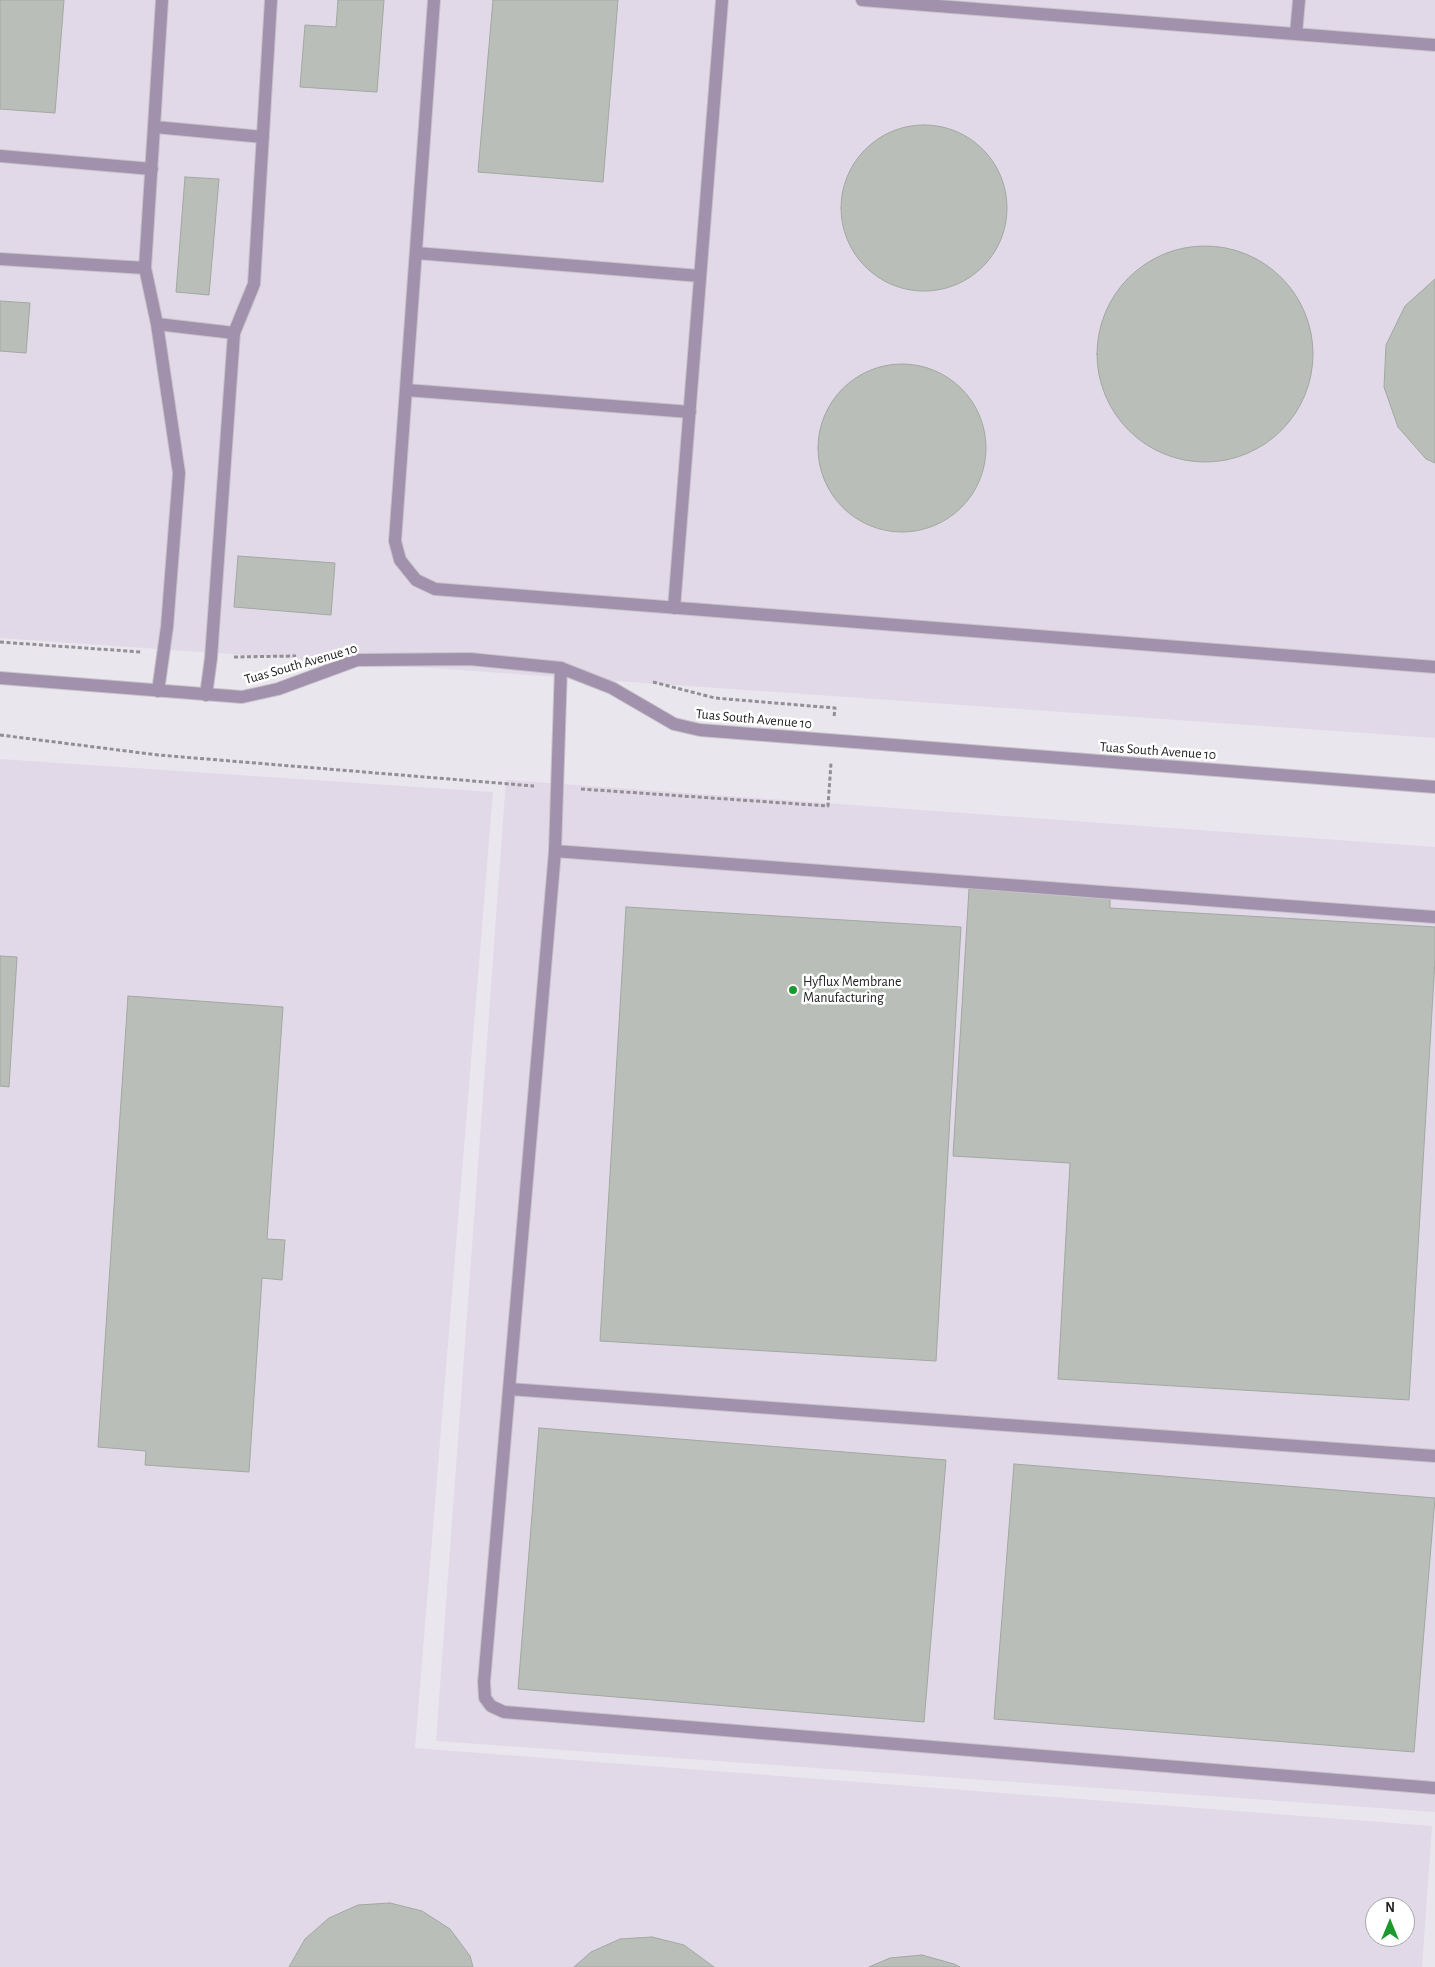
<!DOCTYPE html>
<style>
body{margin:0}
#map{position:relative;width:1435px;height:1967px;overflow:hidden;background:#eae6ed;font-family:"Alegreya Sans",sans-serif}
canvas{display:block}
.north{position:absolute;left:1365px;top:1897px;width:50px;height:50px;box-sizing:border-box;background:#fff;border:1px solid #a7a7a7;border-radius:50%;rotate:0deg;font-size:14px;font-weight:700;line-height:20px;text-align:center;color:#232224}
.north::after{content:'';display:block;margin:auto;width:18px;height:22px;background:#1b992d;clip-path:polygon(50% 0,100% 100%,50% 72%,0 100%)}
</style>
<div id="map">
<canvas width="1435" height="1967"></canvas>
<div class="north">N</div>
</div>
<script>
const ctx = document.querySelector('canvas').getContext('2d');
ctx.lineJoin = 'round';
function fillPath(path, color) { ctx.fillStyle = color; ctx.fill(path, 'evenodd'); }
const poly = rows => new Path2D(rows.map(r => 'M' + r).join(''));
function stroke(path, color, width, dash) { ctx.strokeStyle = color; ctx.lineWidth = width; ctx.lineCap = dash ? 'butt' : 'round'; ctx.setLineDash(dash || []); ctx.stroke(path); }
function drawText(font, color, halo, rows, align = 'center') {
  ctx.font = font + ' "Alegreya Sans",sans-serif'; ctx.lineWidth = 5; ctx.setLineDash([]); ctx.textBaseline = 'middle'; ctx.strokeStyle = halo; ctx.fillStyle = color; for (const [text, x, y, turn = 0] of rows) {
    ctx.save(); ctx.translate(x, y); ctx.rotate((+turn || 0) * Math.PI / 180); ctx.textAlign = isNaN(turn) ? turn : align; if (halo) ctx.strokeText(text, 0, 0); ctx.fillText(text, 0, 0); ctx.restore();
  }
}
fillPath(poly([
 [0,0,1435,0,1435,738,0,638],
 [0,759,493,792,415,1748,1432,1826,1422,1967,0,1967],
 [1375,1907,1405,1907,1405,1937,1375,1937],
 [506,780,1435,847,1435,1812,436,1741]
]), '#e1d9e7');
const building = poly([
 [0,0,64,0,55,113,0,109,0,0],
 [338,0,384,0,377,92,300,87,305,25,336,27,338,0],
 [493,0,618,0,603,182,478,172,493,0],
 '841 208a83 83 0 1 1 166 0a83 83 0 1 1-166 0Z',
 [185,177,219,179,209,295,176,292,185,177],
 '1097 354a108 108 0 1 1 216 0a108 108 0 1 1-216 0Z',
 [1435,279,1435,463,1426,459,1398,427,1384,387,1386,345,1405,306,1435,279],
 [0,301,30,303,26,353,0,351,0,301],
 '818 448a84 84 0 1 1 168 0a84 84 0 1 1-168 0Z',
 [238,556,335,563,331,615,234,607,238,556],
 [969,889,1110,897,1110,908,1435,927,1435,960,1409,1400,1058,1379,1070,1163,953,1156,969,889],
 [626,907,961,927,936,1361,600,1341,626,907],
 [0,956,17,957,9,1087,0,1086,0,956],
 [128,996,283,1007,267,1239,285,1240,282,1280,262,1278,249,1472,145,1465,146,1451,98,1447,128,996],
 [539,1428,946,1460,924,1722,518,1689,539,1428],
 [1014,1464,1435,1498,1414,1752,994,1719,1014,1464],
 [390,1903,422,1911,450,1929,470,1956,473,1967,289,1967,305,1939,329,1918,358,1905,390,1903],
 [652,1937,684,1945,714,1967,574,1967,591,1952,620,1939,652,1937],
 [922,1955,954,1964,960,1967,869,1967,890,1958,922,1955]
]);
fillPath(building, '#b9beb9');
stroke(building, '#a2a8a2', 1);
const service = poly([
 [434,0,395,541,400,560,416,580,435,589,1435,667],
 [862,0,1435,45],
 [1296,34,1299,0],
 [155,127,263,137],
 [0,156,152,169],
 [416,253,700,276],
 [0,259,145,268],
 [157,324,234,333],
 [406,390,690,412],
 [674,608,722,0],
 [561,668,555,851,484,1682,485,1698,491,1706,504,1712,1435,1788],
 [158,691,167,627,179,473,157,324,145,268,162,0],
 [206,695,211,658,234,333,254,284,271,0],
 [555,851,1435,917],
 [509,1389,1435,1456]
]);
const minor = poly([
 [0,678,242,697,278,689,357,660,470,659,561,668,612,688,674,724,700,730,1435,787]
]);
stroke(service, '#c6c3c9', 14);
stroke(minor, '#c6c3c9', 14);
stroke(poly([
 [0,642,141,652],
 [234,657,296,656],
 [653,682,715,698,835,708,834,717],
 [0,735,158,755,534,786],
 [581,789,828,806,831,763]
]), '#928f94', 3, [4, 2.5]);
stroke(service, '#a191ac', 12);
stroke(minor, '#a191ac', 12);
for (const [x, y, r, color] of [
 [793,990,5,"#1b992d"]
]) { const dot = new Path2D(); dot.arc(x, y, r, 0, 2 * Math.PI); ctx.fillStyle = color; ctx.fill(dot); stroke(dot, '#fff', 2); }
drawText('14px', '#232224', '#fff', [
 ["Tuas South Avenue 10",301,664,-16],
 ["Tuas South Avenue 10",754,719,5],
 ["Tuas South Avenue 10",1158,751,4]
]);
drawText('14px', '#232224', '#fff', [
 ["Hyflux Membrane",803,982],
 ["Manufacturing",803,998]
], 'left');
</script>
